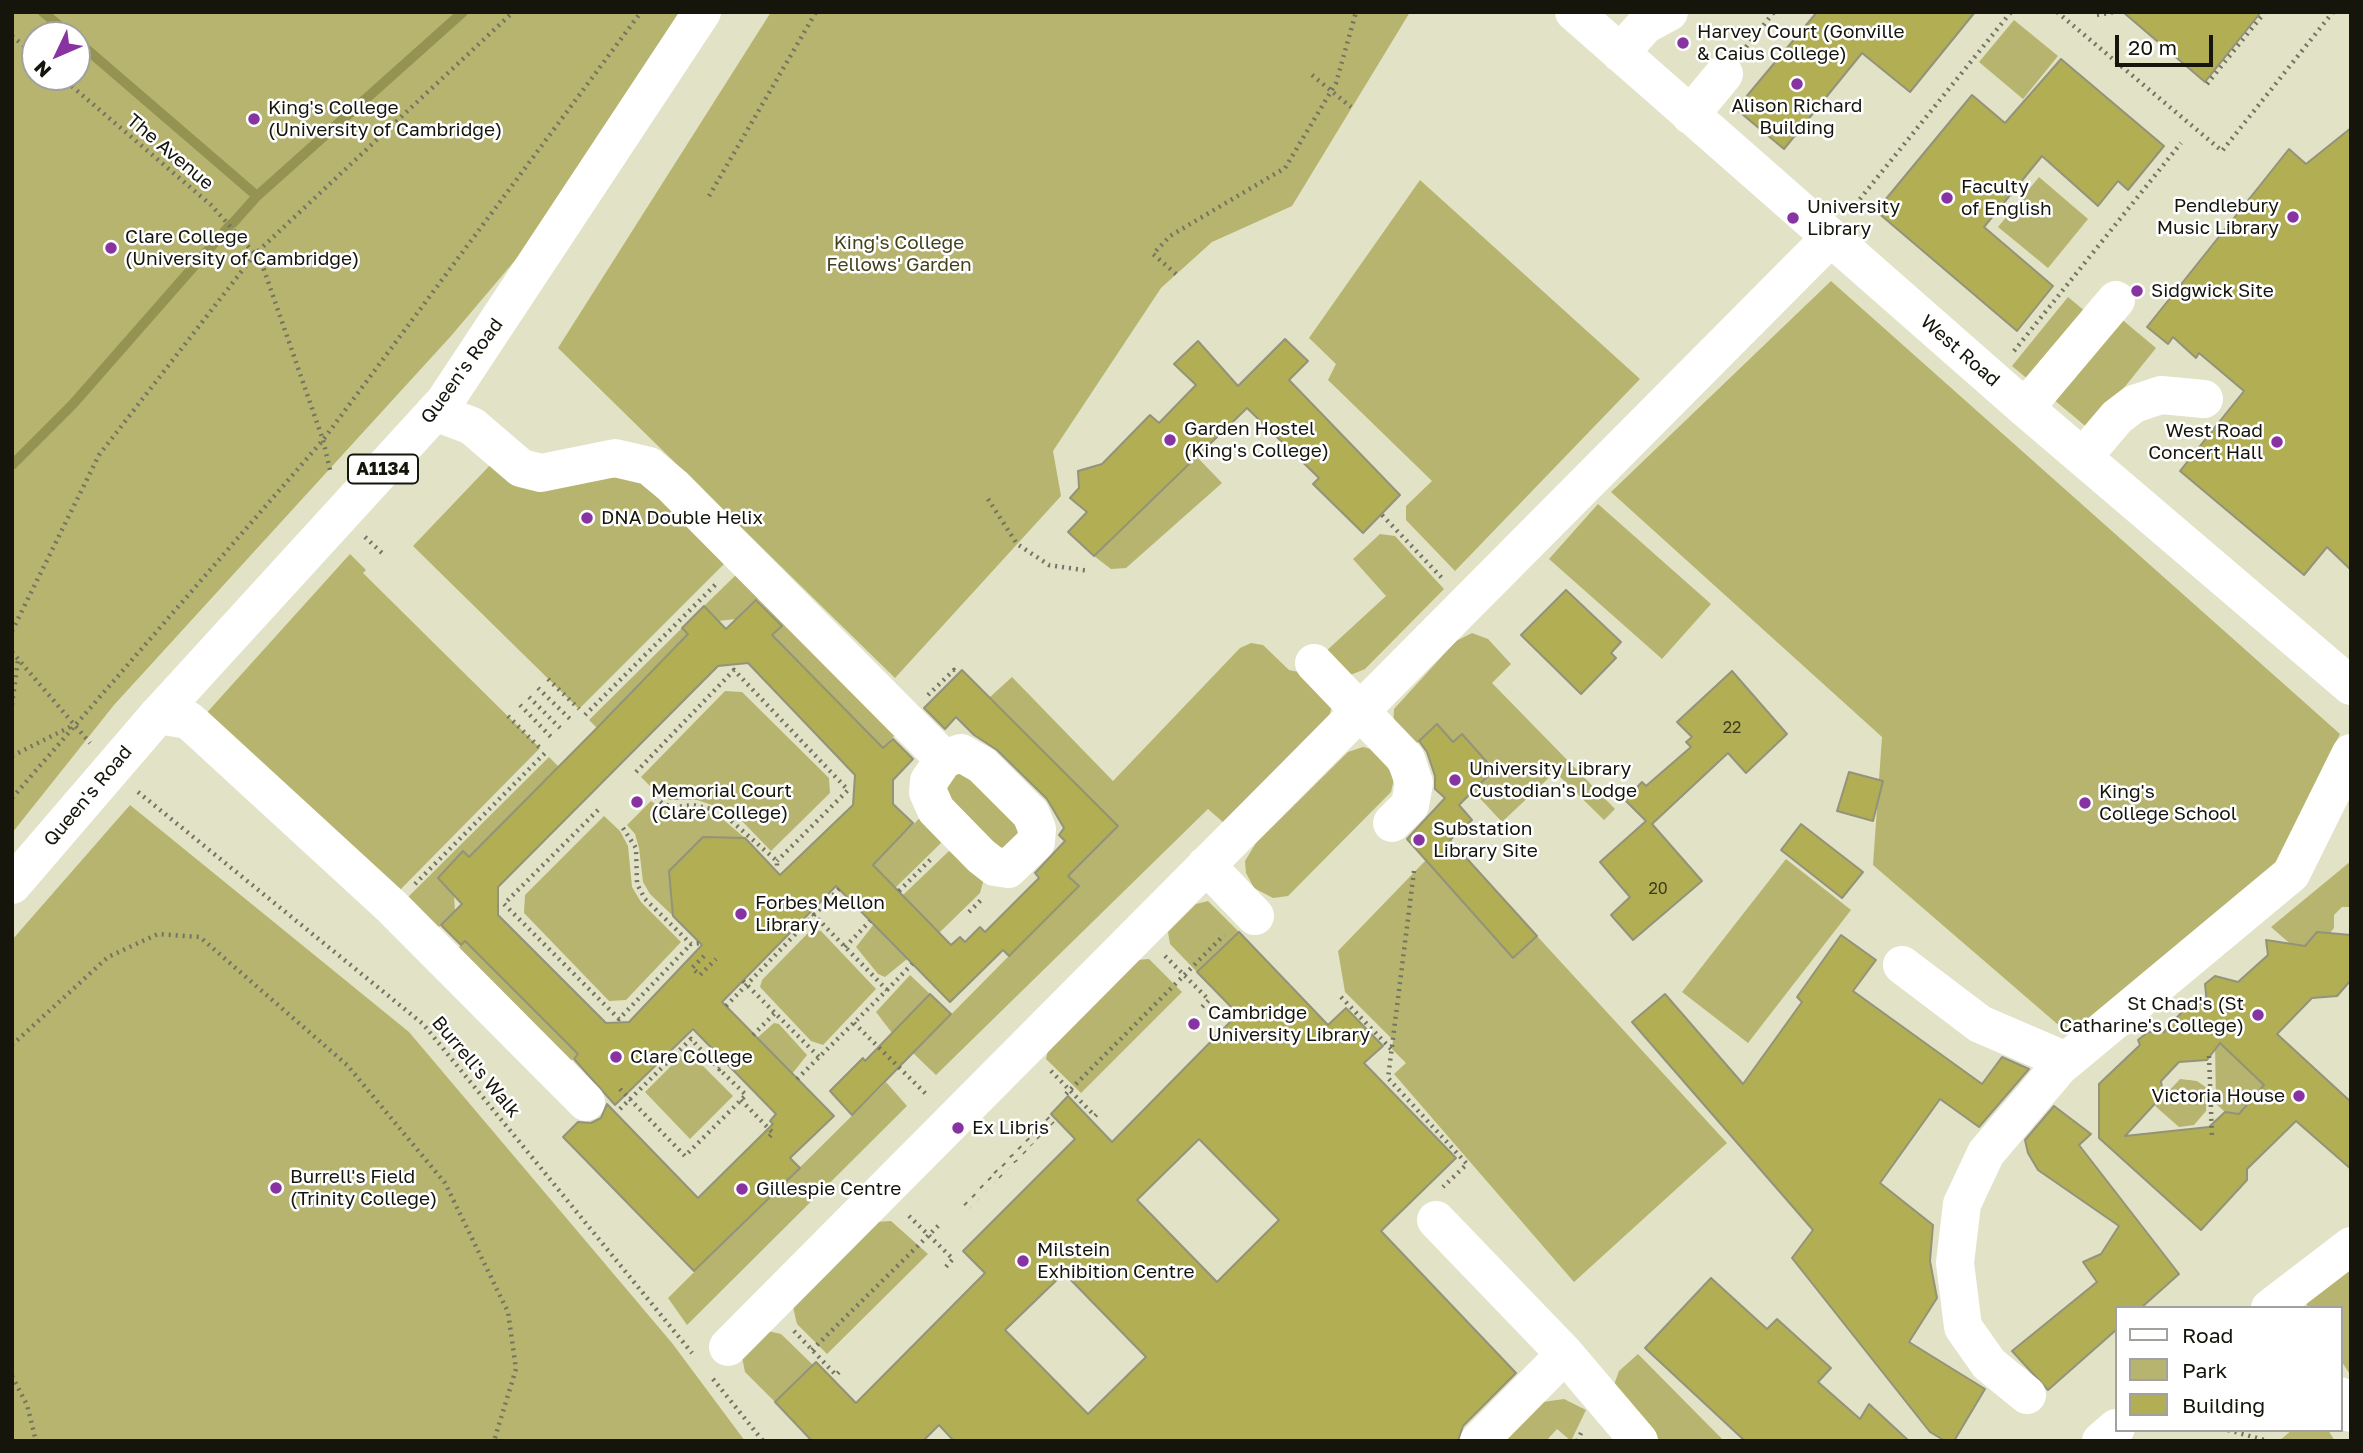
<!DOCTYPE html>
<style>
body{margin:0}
#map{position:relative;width:2363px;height:1453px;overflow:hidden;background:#e2e2c7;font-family:"Golos Text",sans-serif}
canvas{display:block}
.frame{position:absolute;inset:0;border:14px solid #15150c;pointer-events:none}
.legend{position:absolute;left:2115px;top:1306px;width:228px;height:126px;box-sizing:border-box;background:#fff;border:2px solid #a1a19e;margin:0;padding:9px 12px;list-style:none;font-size:21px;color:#15150c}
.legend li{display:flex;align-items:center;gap:14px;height:35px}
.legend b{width:35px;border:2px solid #a1a19e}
.north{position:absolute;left:21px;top:21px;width:70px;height:70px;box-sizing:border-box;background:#fff;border:2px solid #a1a19e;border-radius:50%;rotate:226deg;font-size:19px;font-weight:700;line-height:28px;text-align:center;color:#15150c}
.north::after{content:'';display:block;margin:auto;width:24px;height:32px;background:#8733a1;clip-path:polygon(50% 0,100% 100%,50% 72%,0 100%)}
.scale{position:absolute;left:2115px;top:35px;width:98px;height:32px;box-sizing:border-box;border:4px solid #15150c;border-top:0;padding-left:9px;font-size:21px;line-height:24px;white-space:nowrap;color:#15150c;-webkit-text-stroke:5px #fff;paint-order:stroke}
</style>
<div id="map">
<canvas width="2363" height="1453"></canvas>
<div class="frame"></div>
<ul class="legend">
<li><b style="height:9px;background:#fff"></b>Road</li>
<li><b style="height:19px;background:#b6b46e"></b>Park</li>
<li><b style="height:19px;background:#b2ae54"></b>Building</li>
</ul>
<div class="north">N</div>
<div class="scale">20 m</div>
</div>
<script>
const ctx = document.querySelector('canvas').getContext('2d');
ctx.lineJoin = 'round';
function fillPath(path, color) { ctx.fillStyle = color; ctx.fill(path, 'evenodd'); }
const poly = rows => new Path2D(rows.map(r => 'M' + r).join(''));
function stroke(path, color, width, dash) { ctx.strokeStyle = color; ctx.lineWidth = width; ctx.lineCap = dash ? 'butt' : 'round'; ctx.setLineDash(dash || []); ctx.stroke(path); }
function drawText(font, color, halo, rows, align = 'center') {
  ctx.font = font + ' "Golos Text",sans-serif'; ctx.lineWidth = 5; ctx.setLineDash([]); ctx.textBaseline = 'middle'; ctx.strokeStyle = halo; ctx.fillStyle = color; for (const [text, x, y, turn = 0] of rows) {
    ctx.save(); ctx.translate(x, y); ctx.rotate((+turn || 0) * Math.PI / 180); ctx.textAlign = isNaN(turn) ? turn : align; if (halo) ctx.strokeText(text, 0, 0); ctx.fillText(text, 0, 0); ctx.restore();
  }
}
fillPath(poly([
 [12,12,684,12,539,232,451,336,114,705,12,833],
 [35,35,77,35,77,77,35,77],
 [771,12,1410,12,1292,206,1212,242,1161,288,1053,451,1061,496,895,678,558,348],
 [2014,20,2058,56,2023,99,1979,62],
 [2039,177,2088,219,2048,268,1998,227],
 [1420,180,1640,379,1455,571,1406,520,1406,506,1432,481,1328,380,1336,364,1309,338],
 [1831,281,2340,734,2275,869,2077,1041,1873,865,1882,737,1611,492],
 [2068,297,2086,312,2030,381,2012,366],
 [2119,317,2156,348,2090,430,2053,399],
 [1197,457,1222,483,1126,568,1111,569,1094,556],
 [494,461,565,480,646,476,730,558,579,709,413,546],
 [1598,504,1711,604,1662,659,1549,559],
 [1380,534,1395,536,1444,589,1365,669,1348,676,1324,653,1386,596,1353,559],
 [350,554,366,570,363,573,540,748,396,894,202,718],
 [739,572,896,734,883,748,772,635,782,625,757,599,736,619,718,621,704,606],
 [682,628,688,634,597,728,589,720],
 [1472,633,1488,639,1511,664,1492,683,1615,809,1604,820,1555,772,1502,822,1473,791,1494,770,1462,734,1453,742,1436,725,1409,751,1393,730,1394,709,1456,641],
 [1251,643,1263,645,1289,670,1303,673,1332,703,1330,714,1224,823,1208,809,936,1075,913,1053,1078,886,1068,876,1118,826,990,697,1012,677,1113,781,1240,648],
 [725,691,742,692,829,778,830,793,771,851,741,820,724,809,697,800,670,800,658,794,641,777],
 [1363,747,1379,751,1394,779,1391,792,1288,896,1273,898,1254,888,1246,873,1245,861,1256,843,1348,752],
 [549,757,559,767,469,857,463,851,438,877,454,895,455,911,438,928,458,948,465,941,578,1054,571,1061,402,903],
 [966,769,1026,837,992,852,938,782],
 [651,801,664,810,695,810,719,816,745,838,703,837,669,871,673,916,650,894,643,882,639,848,635,834,627,825],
 [130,805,409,1032,672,1343,745,1441,12,1441,12,940],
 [925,813,941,843,895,888,864,855,891,846],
 [604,816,620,831,628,846,632,887,641,902,681,942,626,1000,609,1001,524,913,525,895],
 [949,851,984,879,980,893,939,933,903,895],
 [1786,859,1851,910,1748,1043,1682,992],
 [1426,860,1513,958,1537,936,1727,1143,1574,1282,1394,1074,1406,1063,1392,1049,1393,1040,1345,992,1338,951],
 [2351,861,2351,907,2342,907,2334,915,2334,928,2330,933,2317,932,2309,941,2311,962,2271,927],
 [1208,901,1239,932,1197,972,1170,944,1168,932,1196,904],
 [874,924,907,959,885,977,878,974,856,947],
 [814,930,821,931,876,989,823,1045,811,1041,760,987,762,980,809,932],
 [1149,959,1182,992,1081,1093,1046,1059,1048,1050,1136,960],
 [910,975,930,994,892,1033,876,1012],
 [774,1023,779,1024,807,1055,792,1074,757,1038],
 [2232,1025,2264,1085,2239,1114,2225,1112,2216,1104,2215,1044],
 [687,1050,733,1096,690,1139,645,1092],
 [2180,1079,2197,1081,2207,1088,2206,1111,2194,1125,2179,1127,2155,1106],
 [886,1082,907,1106,687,1325,668,1298],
 [891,1221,928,1254,827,1354,797,1324,793,1307,875,1222],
 [2351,1264,2351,1376,2340,1359,2340,1308,2309,1308,2305,1302],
 [768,1331,781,1334,813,1365,775,1402,745,1372,742,1357],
 [1638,1354,1724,1441,1660,1441,1614,1385,1619,1371],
 [1564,1399,1586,1410,1571,1441,1557,1429,1546,1441,1490,1441,1536,1403],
 [2292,1430,2328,1430,2335,1441,2279,1441]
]), '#b6b46e');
stroke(poly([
 [43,12,70,35],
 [77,41,257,196],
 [233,223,257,196,463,12],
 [12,465,73,404,231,224]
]), '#959351', 10);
const building = poly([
 [1817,12,1975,12,1910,92,1862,53,1784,149,1736,109,1817,12],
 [2123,12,2261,12,2205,82,2123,12],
 [2061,59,2164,146,2128,190,2118,181,2098,206,2042,156,1984,227,2053,286,2017,331,1876,211,1972,95,2005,123,2061,59],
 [2351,128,2351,570,2327,547,2304,575,2180,471,2244,391,2199,353,2196,358,2173,337,2168,344,2147,327,2289,149,2306,164,2351,128],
 [1285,339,1308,361,1289,380,1400,495,1363,533,1313,484,1319,478,1247,408,1094,556,1068,532,1087,512,1070,498,1079,488,1078,471,1102,464,1150,415,1159,423,1196,385,1174,364,1198,341,1238,386,1285,339],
 [1566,590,1621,642,1611,653,1616,658,1581,694,1521,635,1566,590],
 [756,600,782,626,772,635,883,748,893,739,913,759,893,780,893,804,913,823,873,865,951,945,960,937,965,942,980,927,985,932,1039,878,1035,873,1065,841,1059,835,1064,828,1047,799,997,750,974,735,956,717,945,729,924,708,962,670,1118,826,1068,876,1079,886,1009,956,1003,950,950,1002,836,886,722,1002,834,1116,790,1158,800,1168,694,1271,563,1137,578,1122,591,1123,601,1118,607,1104,698,1198,773,1124,770,1121,776,1114,693,1029,615,1105,574,1059,578,1054,465,941,461,945,441,925,462,904,438,878,463,851,469,857,597,728,688,634,682,628,704,606,726,629,756,600],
 [748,663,855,775,853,805,780,875,745,838,703,837,669,871,673,916,702,945,629,1022,606,1023,498,915,498,887,718,666,748,663],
 [1732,671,1787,734,1746,773,1728,753,1652,824,1702,881,1633,940,1611,915,1630,897,1600,862,1646,821,1625,800,1642,782,1646,786,1691,747,1686,742,1692,737,1677,722,1732,671],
 [1437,724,1453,742,1462,734,1494,770,1459,805,1472,820,1450,840,1537,936,1513,958,1407,839,1445,798,1435,789,1435,776,1427,752,1419,741,1437,724],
 [1849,772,1883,781,1873,821,1837,811,1849,772],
 [1801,824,1863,872,1842,898,1781,850,1801,824],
 [1239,932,1328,1025,1346,1008,1383,1046,1364,1063,1456,1158,1381,1231,1516,1373,1463,1426,1458,1441,954,1441,939,1425,923,1441,812,1441,775,1402,816,1362,856,1403,985,1273,963,1251,1075,1139,1051,1114,1068,1096,1112,1142,1238,1014,1197,972,1239,932],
 [1199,1139,1279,1220,1217,1282,1137,1200,1199,1139],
 [1064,1273,1146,1357,1088,1414,1005,1330,1064,1273],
 [2317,932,2351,935,2351,980,2337,996,2312,998,2277,1034,2351,1102,2351,1169,2296,1121,2247,1169,2247,1180,2201,1230,2099,1138,2099,1084,2140,1045,2138,1040,2148,1032,2164,1032,2189,1004,2207,1004,2205,984,2215,976,2238,982,2268,955,2266,940,2305,946,2317,932],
 [2220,1043,2264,1085,2239,1114,2225,1112,2209,1127,2125,1136,2163,1095,2161,1081,2179,1062,2207,1060,2220,1043],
 [1841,935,1876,960,1853,991,1982,1084,2002,1057,2029,1069,1979,1127,1940,1099,1880,1183,1933,1225,1930,1261,1937,1298,1909,1342,1985,1389,1954,1441,1945,1441,1930,1432,1792,1258,1813,1230,1632,1022,1665,994,1743,1084,1802,1002,1797,997,1841,935],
 [930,994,951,1014,852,1115,830,1091,863,1058,865,1061,930,994],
 [2054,1106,2091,1134,2079,1145,2179,1274,2141,1308,2116,1308,2116,1330,2048,1390,2012,1351,2097,1282,2083,1262,2101,1254,2119,1226,2038,1170,2028,1153,2025,1140,2054,1106],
 [1711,1278,1767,1329,1777,1319,1831,1368,1818,1382,1860,1419,1869,1404,1909,1441,1745,1441,1645,1348,1711,1278]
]);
fillPath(building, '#b2ae54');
stroke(building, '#93937a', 2);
stroke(poly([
 [2057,12,2222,151,2333,12],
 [2097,15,2114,12],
 [12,36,35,55],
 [1746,47,1774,12],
 [1312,75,1351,107],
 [61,77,211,205,255,254,263,267,323,440,331,474],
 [2207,84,2265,12],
 [709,196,816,12],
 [1851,210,2011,12],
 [1176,274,1153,254,1170,236,1285,168,1336,83,1356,12],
 [2014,351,2181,143],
 [988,499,1017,544,1049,565,1089,571],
 [1382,515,1442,578],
 [365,537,382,553],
 [12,631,99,455,255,254,513,12],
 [12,652,90,743],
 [548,679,579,709],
 [538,688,570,719],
 [928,695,954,670,958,674],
 [529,697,560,728],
 [12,705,18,660],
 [520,705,551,737],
 [585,715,718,582],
 [508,716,540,748],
 [12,756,70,727],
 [636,772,734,670,848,790,777,861],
 [138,792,423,1024,692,1353],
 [655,797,663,804,674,807,693,805,720,811,777,861,777,868],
 [12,798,323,440,641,12],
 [598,810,504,904,619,1019,691,944],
 [623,828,636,848,637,884,645,899,691,944,701,943],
 [1414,871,1388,1078,1467,1164,1443,1187],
 [415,884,545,753],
 [899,891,933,857],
 [969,912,982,899],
 [845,947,870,921],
 [704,956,692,968,700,975,716,959],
 [1165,956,1209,1000,1199,1010],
 [743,981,819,1057],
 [887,990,912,964],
 [1341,997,1391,1049],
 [726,1006,839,889],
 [854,1023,928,1096],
 [753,1035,775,1013],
 [12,1045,108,957,158,934,200,937,347,1065,445,1183,508,1312,516,1369,494,1441],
 [2209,1056,2212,1137],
 [1051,1071,1095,1116,1099,1112],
 [797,1079,887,990,811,912],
 [620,1089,685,1156,746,1095,719,1069],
 [1066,1094,1224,935],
 [741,1100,773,1133,769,1137],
 [620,1109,691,1039,719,1069,725,1062],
 [1047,1118,1053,1124],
 [1040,1126,1046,1132],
 [1033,1132,1039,1138],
 [1027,1139,1032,1145],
 [1019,1147,1025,1153],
 [1011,1155,1016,1162],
 [1003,1164,1008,1169],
 [995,1171,1001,1177],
 [989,1178,994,1183],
 [981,1186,986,1191],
 [973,1195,978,1200],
 [965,1203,970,1208],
 [909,1216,953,1259,943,1270],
 [794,1331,836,1375,842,1369],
 [812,1350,939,1225],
 [12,1376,27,1405,36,1441],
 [713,1379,763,1441],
 [2228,1430,2268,1441],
 [1577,1441,1583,1429]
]), '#747462', 4.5, [2, 5]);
stroke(poly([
 [1574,12,2025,408,2351,686],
 [1620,53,1645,25,1669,12],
 [1690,115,1724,74],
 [2025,408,2116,300],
 [435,412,472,426,521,468,541,473,615,458,649,466,673,486,944,759],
 [2083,457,2117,417,2134,404,2161,395,2204,399],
 [1314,663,1406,759,1414,783,1410,805,1392,823],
 [158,715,188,720,195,726,392,907,586,1102],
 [961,753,982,765,1031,814,1037,829,1036,842,1008,869,995,867,981,856,936,810,928,792,929,781,944,759,961,753],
 [1206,865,1255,916],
 [1902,965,1980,1024,2066,1061],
 [1436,1220,1565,1354,1639,1441],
 [2270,1308,2351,1246],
 [728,1347,1830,238],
 [2027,1395,1989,1364,1963,1327,1955,1263,1962,1204,1986,1153,2059,1067,2291,874,2351,753],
 [2340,1396,2351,1413],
 [1479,1441,1565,1354],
 [2101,1441,2116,1428]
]), '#fff', 38);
stroke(poly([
 [12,885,158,715,445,401,702,12]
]), '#fff', 38);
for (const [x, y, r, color] of [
 [1683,43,7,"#8733a1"],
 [1797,84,7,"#8733a1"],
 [254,119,7,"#8733a1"],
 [1947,198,7,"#8733a1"],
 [2293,217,7,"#8733a1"],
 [1793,218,7,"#8733a1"],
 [111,248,7,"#8733a1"],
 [2137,291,7,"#8733a1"],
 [1170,440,7,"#8733a1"],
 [2277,442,7,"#8733a1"],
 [587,518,7,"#8733a1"],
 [1455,780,7,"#8733a1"],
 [637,802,7,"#8733a1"],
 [2085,803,7,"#8733a1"],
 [1419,840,7,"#8733a1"],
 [741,914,7,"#8733a1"],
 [2258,1015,7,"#8733a1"],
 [1194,1024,7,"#8733a1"],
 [616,1057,7,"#8733a1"],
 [2299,1096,7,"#8733a1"],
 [958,1128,7,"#8733a1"],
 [276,1188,7,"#8733a1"],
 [742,1189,7,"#8733a1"],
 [1023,1261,7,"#8733a1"]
]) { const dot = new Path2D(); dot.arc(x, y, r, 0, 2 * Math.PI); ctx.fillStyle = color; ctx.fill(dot); stroke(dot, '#fff', 2.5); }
drawText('16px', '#3c3b1e', null, [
 ["22",1732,728],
 ["20",1658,889]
]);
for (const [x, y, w] of [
 [383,469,70]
]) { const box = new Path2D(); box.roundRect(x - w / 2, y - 14.5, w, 29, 5); ctx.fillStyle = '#fff'; ctx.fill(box); stroke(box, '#15150c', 2); }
drawText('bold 18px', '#15150c', null, [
 ["A1134",383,469]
]);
drawText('19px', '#15150c', '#fff', [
 ["Harvey Court (Gonville",1697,32],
 ["& Caius College)",1697,54],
 ["Alison Richard",1797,106,"center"],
 ["Building",1797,128,"center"],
 ["King's College",268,108],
 ["(University of Cambridge)",268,130],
 ["Faculty",1961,187],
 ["of English",1961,209],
 ["Pendlebury",2279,206,"right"],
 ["Music Library",2279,228,"right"],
 ["University",1807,207],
 ["Library",1807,229],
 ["Clare College",125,237],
 ["(University of Cambridge)",125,259],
 ["Sidgwick Site",2151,291],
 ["Garden Hostel",1184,429],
 ["(King's College)",1184,451],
 ["West Road",2263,431,"right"],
 ["Concert Hall",2263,453,"right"],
 ["DNA Double Helix",601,518],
 ["University Library",1469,769],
 ["Custodian's Lodge",1469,791],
 ["Memorial Court",651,791],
 ["(Clare College)",651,813],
 ["King's",2099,792],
 ["College School",2099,814],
 ["Substation",1433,829],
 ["Library Site",1433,851],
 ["Forbes Mellon",755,903],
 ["Library",755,925],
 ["St Chad's (St",2244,1004,"right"],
 ["Catharine's College)",2244,1026,"right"],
 ["Cambridge",1208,1013],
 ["University Library",1208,1035],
 ["Clare College",630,1057],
 ["Victoria House",2285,1096,"right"],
 ["Ex Libris",972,1128],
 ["Burrell's Field",290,1177],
 ["(Trinity College)",290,1199],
 ["Gillespie Centre",756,1189],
 ["Milstein",1037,1250],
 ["Exhibition Centre",1037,1272]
], 'left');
drawText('19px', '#15150c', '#fff', [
 ["The Avenue",170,152,40],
 ["West Road",1960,351,41],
 ["Queen's Road",462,371,-54],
 ["Queen's Road",88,796,-50],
 ["Burrell's Walk",476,1067,50]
]);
drawText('19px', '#43411b', '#fff', [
 ["King's College",899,243],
 ["Fellows' Garden",899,265]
]);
</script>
